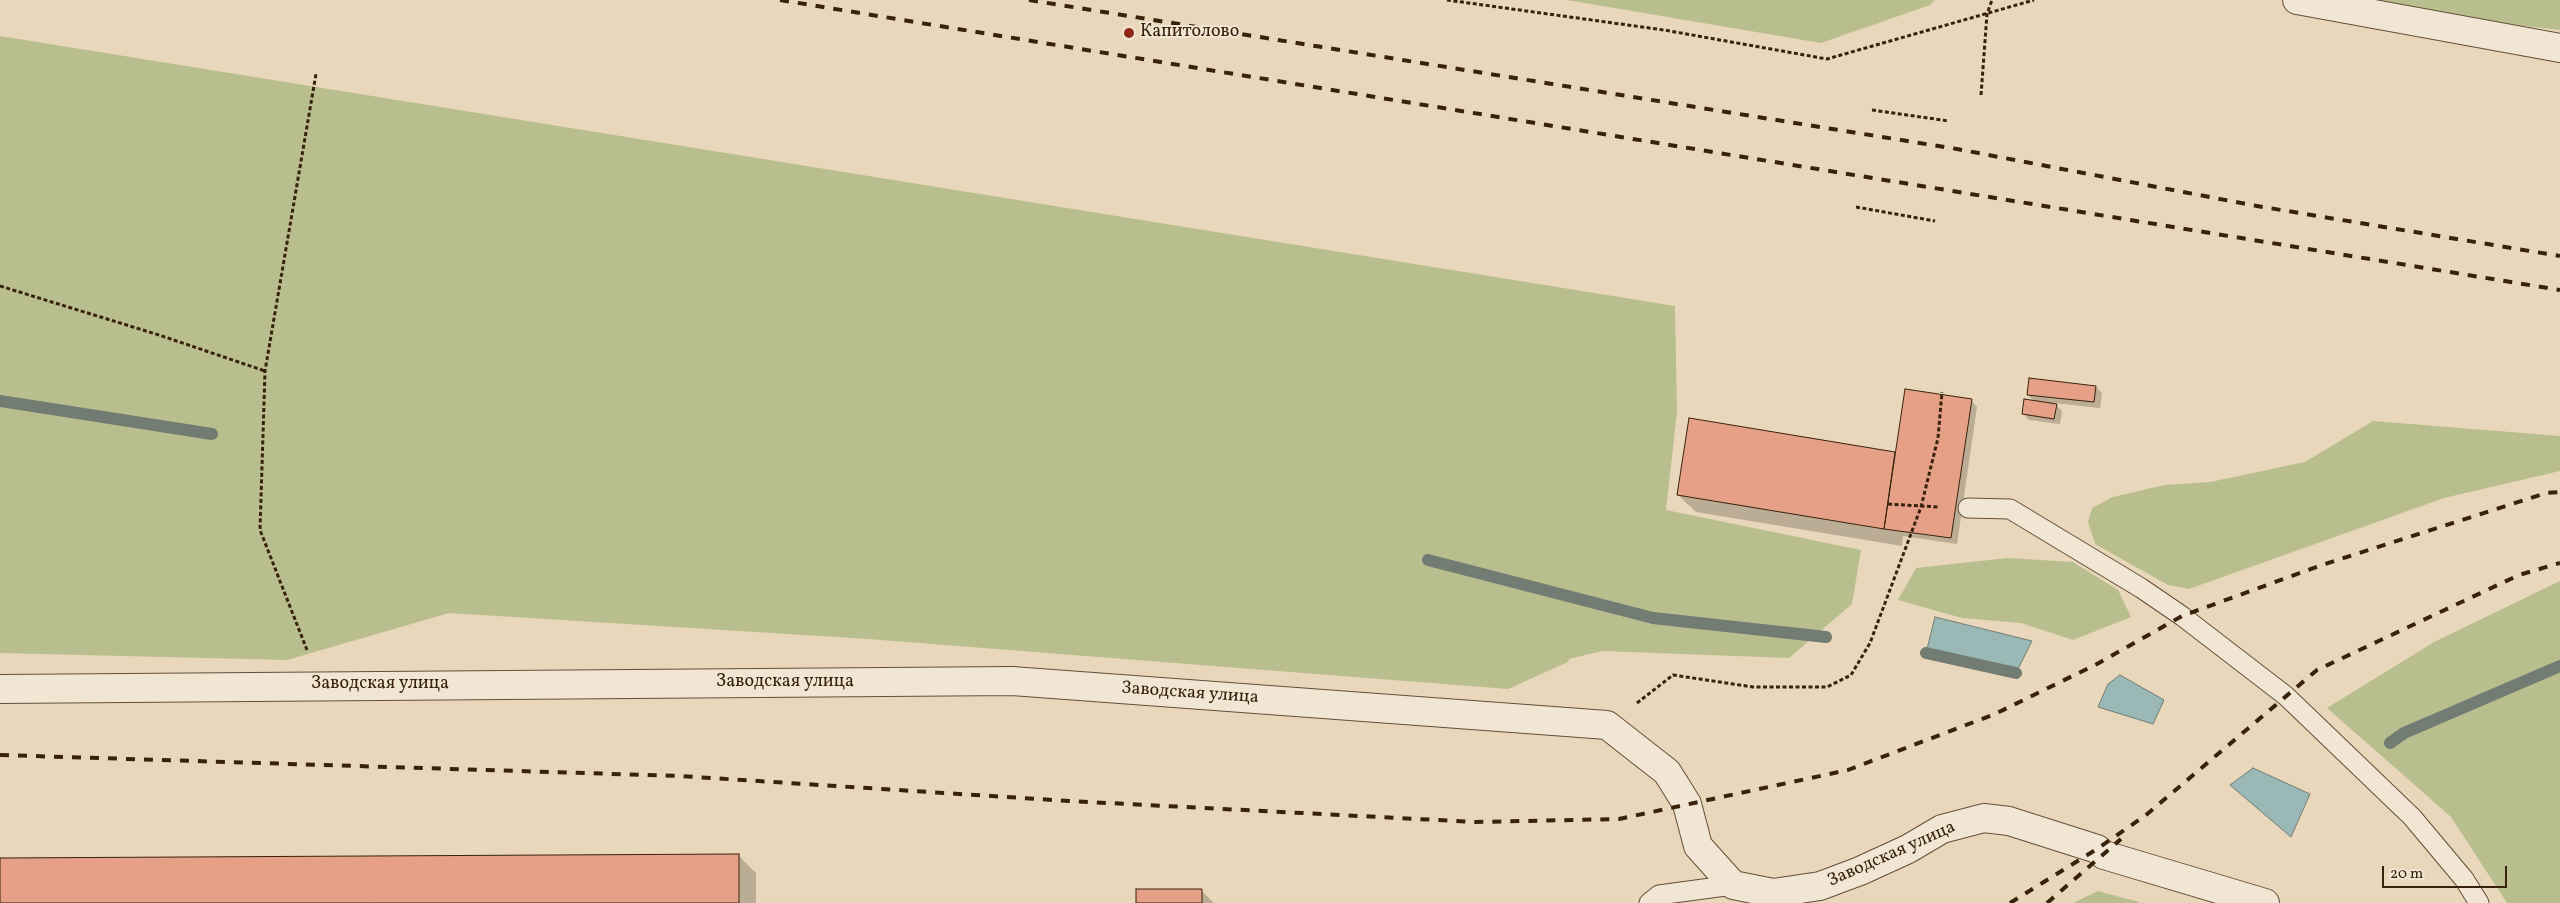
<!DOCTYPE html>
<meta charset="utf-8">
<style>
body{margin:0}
#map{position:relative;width:2560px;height:903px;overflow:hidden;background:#e9d7bb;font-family:Vollkorn,serif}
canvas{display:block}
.scale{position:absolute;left:2382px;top:866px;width:125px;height:22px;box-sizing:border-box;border:2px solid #38220b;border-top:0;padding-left:6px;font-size:15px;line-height:18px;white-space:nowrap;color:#38220b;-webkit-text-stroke:4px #f1e5d3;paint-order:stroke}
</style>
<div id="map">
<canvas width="2560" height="903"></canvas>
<div class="scale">20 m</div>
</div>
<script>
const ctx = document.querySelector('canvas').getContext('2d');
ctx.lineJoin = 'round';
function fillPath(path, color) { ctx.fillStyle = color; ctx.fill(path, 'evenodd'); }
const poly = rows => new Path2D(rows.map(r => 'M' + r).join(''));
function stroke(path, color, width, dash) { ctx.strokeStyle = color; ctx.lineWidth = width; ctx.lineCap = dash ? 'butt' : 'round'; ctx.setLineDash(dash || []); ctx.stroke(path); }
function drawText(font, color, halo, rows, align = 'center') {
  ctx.font = font + ' Vollkorn,serif'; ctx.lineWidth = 4; ctx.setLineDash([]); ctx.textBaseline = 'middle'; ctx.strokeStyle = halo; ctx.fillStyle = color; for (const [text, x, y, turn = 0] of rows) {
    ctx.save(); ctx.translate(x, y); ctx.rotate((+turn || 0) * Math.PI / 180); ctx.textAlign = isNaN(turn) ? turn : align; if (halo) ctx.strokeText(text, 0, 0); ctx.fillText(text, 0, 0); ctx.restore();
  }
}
fillPath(poly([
 [1567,0,1935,0,1930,5,1821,43],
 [2297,0,2560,0,2560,30],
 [0,36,1675,306,1677,412,1666,510,1861,550,1852,604,1789,658,1602,651,1569,659,1568,662,1508,689,868,639,449,613,287,660,0,653],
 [2373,421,2560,436,2560,471,2444,498,2189,589,2168,585,2095,544,2088,522,2092,508,2113,497,2164,485,2210,482,2305,462],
 [2008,558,2073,562,2118,590,2131,617,2073,640,2021,623,1962,618,1898,600,1916,568],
 [2560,581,2560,903,2507,903,2451,817,2327,708,2434,642],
 [2098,891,2139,902,2139,903,2073,903]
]), '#b9be8e');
const water = poly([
 [1935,617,2032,641,2016,673,1926,653,1935,617],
 [2120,675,2164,700,2153,724,2098,707,2108,684,2120,675],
 [2253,768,2310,794,2291,837,2230,785,2253,768]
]);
fillPath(water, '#99b8b6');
stroke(water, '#727c72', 1);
fillPath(poly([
 [2096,387,2102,393,2100,408,2054,403,2062,411,2060,424,2029,420,2023,413,2035,402,2028,395],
 [1971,400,1977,407,1957,544,1903,536,1902,546,1696,512,1678,495,1895,453,1897,455],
 [738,855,756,873,756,903,0,903,0,860],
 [1202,891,1214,903,1137,903]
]), '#0003');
stroke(poly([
 [0,401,212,434],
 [1428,560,1653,618,1826,637],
 [1926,653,2016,673],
 [2390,743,2404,733,2560,666]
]), '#727c72', 12);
const building = poly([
 [2029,378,2096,386,2094,402,2027,395,2029,378],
 [1905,389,1972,399,1951,538,1884,529,1905,389],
 [2024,399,2057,404,2054,419,2022,414,2024,399],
 [1689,418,1895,452,1884,529,1677,495,1689,418],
 [739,854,739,903,0,903,0,858,739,854],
 [1136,889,1202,889,1202,903,1136,903,1136,889]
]);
fillPath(building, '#e6a088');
stroke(building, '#38220b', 1);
const lane = poly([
 [1968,508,2010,509,2141,588,2182,616,2286,696,2412,817,2464,879,2479,903],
 [1649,903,1659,895,1733,885]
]);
const street = poly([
 [2297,0,2560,48],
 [0,689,1012,681,1607,725,1667,772,1687,804,1698,846,1733,885,1773,893,1820,886,1860,871,1908,849,1942,829,1984,818,2009,821,2097,849,2104,855,2265,903]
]);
stroke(lane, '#644f37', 21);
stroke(street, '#644f37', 30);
stroke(poly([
 [1447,0,1664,30,1827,59,2034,0],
 [1981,95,1987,14,1992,0],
 [1872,110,1949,121],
 [1856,207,1935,221],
 [0,286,159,335,265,371],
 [1888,504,1938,507],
 [307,650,260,530,265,371,316,74],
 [1637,703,1673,675,1753,687,1827,687,1851,675,1870,643,1921,507,1938,438,1942,392]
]), '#38220b', 3, [4, 2.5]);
stroke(lane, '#f1e5d3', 19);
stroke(street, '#f1e5d3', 28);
stroke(poly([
 [780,0,2560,290],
 [1029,0,1957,149,2257,206,2560,256],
 [0,755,680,776,1069,801,1476,822,1619,819,1848,770,1995,714,2097,664,2182,616,2319,566,2546,493,2560,492],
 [2010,903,2097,849,2146,815,2317,670,2519,575,2560,563],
 [2047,903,2121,839]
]), '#38220b', 4, [9, 9]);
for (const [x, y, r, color] of [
 [1129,33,6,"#8f2418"]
]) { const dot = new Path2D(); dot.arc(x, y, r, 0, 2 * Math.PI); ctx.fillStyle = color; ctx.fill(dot); stroke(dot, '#f1e5d3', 2); }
drawText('18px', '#38220b', '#f1e5d3', [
 ["Капитолово",1140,33]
], 'left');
drawText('18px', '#38220b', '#f1e5d3', [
 ["Заводская улица",785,683],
 ["Заводская улица",380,685],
 ["Заводская улица",1190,694,4],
 ["Заводская улица",1892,855,-24]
]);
</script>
